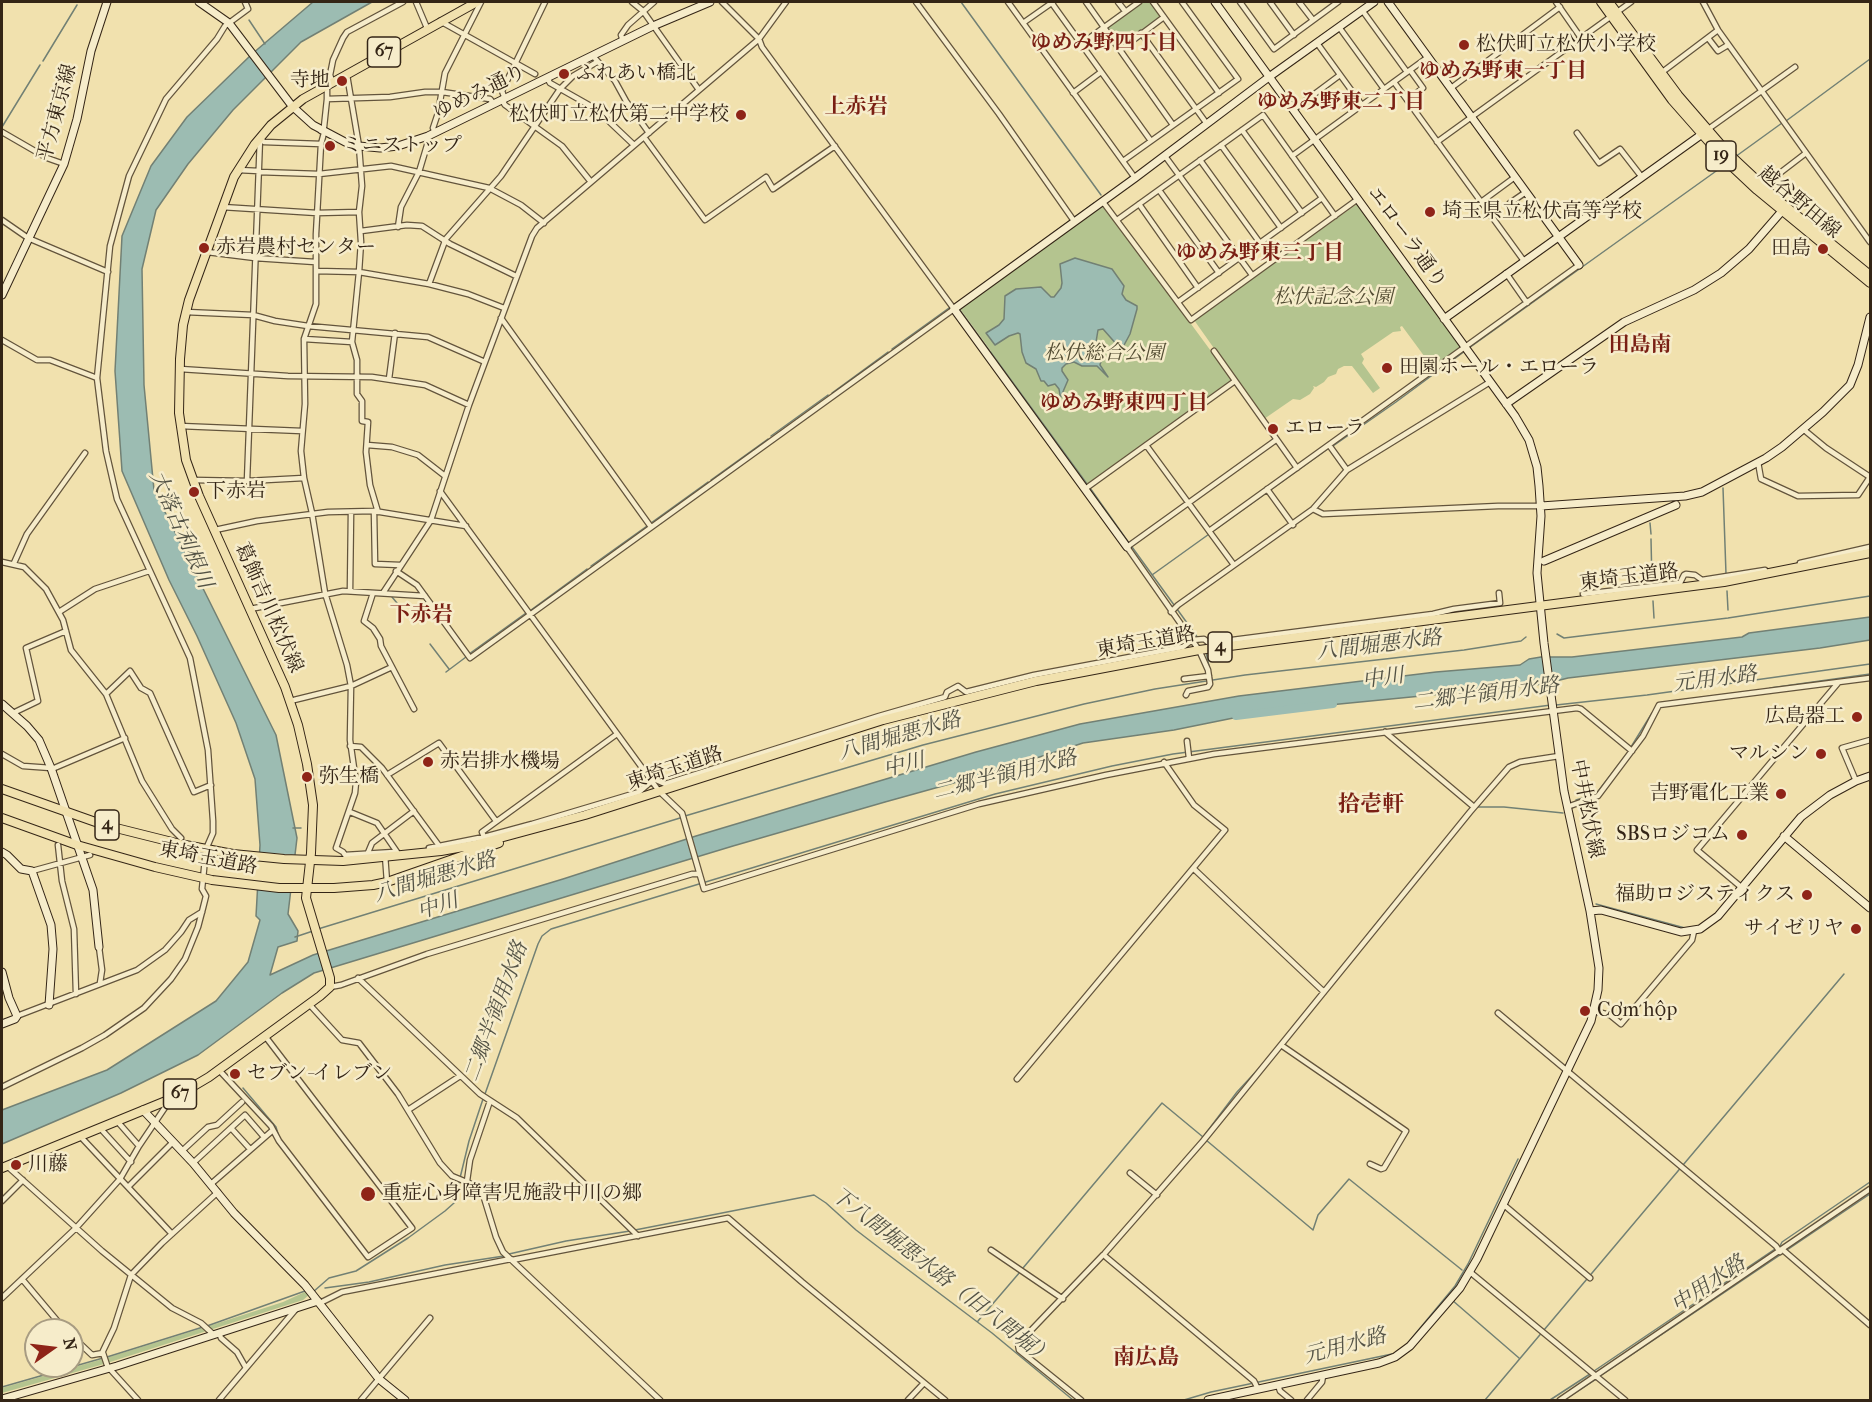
<!DOCTYPE html>
<meta charset="utf-8">
<style>
body{margin:0}
#map{position:relative;width:1872px;height:1402px;overflow:hidden;background:#f1e1ae;font-family:"IM FELL French Canon",serif}
canvas{display:block}
.frame{position:absolute;inset:0;border:3px solid #342516;pointer-events:none}
.north{position:absolute;left:24px;top:1318px;width:60px;height:60px;box-sizing:border-box;background:#f6ecca;border:2px solid #a89c82;border-radius:50%;rotate:76deg;font-size:16px;font-weight:700;line-height:24px;text-align:center;color:#342516}
.north::after{content:'';display:block;margin:auto;width:21px;height:27px;background:#8f2418;clip-path:polygon(50% 0,100% 100%,50% 72%,0 100%)}
</style>
<div id="map">
<canvas width="1872" height="1402"></canvas>
<div class="frame"></div>
<div class="north">N</div>
</div>
<script>
const ctx = document.querySelector('canvas').getContext('2d');
ctx.lineJoin = 'round';
function fillPath(path, color) { ctx.fillStyle = color; ctx.fill(path, 'evenodd'); }
const poly = rows => new Path2D(rows.map(r => 'M' + r).join(''));
function stroke(path, color, width, dash) { ctx.strokeStyle = color; ctx.lineWidth = width; ctx.lineCap = dash ? 'butt' : 'round'; ctx.setLineDash(dash || []); ctx.stroke(path); }
function drawText(font, color, halo, rows, align = 'center') {
  ctx.font = font + ' "IM FELL French Canon","Noto Serif JP",serif'; ctx.lineWidth = 5; ctx.setLineDash([]); ctx.textBaseline = 'middle'; ctx.strokeStyle = halo; ctx.fillStyle = color; for (const [text, x, y, turn = 0] of rows) {
    ctx.save(); ctx.translate(x, y); ctx.rotate((+turn || 0) * Math.PI / 180); ctx.textAlign = isNaN(turn) ? turn : align; if (halo) ctx.strokeText(text, 0, 0); ctx.fillText(text, 0, 0); ctx.restore();
  }
}
fillPath(poly([
 [1141,2,1151,2,1161,16,1120,47,1106,27],
 [1102,203,1233,381,1088,485,990,353,991,351,958,306],
 [1357,204,1461,347,1433,368,1402,326,1400,327,1401,331,1393,332,1361,354,1364,359,1362,363,1380,388,1373,393,1352,366,1344,366,1338,369,1336,374,1328,377,1324,382,1316,387,1313,386,1314,388,1310,394,1300,400,1293,399,1264,419,1194,320],
 [307,1291,309,1295,303,1300,104,1364,2,1393,2,1388,103,1359,209,1326,283,1302]
]), '#b4c48f');
const water = poly([
 [313,2,372,2,301,42,233,110,188,164,156,210,142,269,144,385,154,490,276,735,297,838,288,914,298,931,297,941,278,947,270,975,313,955,362,940,563,879,696,836,976,752,1080,724,1239,696,1436,672,1520,665,1529,659,1541,657,1572,657,1742,637,1749,633,1870,617,1870,640,1820,648,1568,678,1544,684,1268,711,1174,730,1083,743,993,772,885,802,733,846,314,973,282,993,198,1055,121,1093,2,1144,2,1110,107,1070,216,1001,248,962,260,920,256,916,260,845,255,779,236,723,197,636,169,580,122,471,115,371,122,236,151,166,187,117,252,54,313,2],
 [1075,258,1112,269,1124,286,1122,294,1126,300,1137,306,1137,309,1130,334,1123,347,1118,346,1103,329,1098,330,1096,342,1101,361,1100,365,1108,377,1097,366,1082,366,1074,362,1066,364,1062,368,1062,371,1068,380,1059,401,1056,404,1060,395,1059,389,1055,384,1048,386,1044,381,1041,381,1036,369,1026,363,1022,352,1020,334,1018,333,1009,336,995,345,986,333,999,325,1004,319,1005,296,1016,289,1041,287,1051,297,1054,297,1061,288,1062,283,1060,264,1075,258]
]);
fillPath(water, '#9cbcb2');
stroke(water, '#728074', 1.5);
fillPath(poly([
 [257,852,298,855,293,893,255,889]
]), '#f1e1ae');
stroke(poly([
 [961,2,1101,195],
 [249,20,265,44],
 [43,61,77,5],
 [1786,121,1870,59],
 [2,127,40,65],
 [1735,157,1782,123],
 [954,305,1094,203],
 [959,309,1087,484],
 [1469,348,1726,164],
 [892,349,949,308],
 [832,393,888,352],
 [771,436,828,395],
 [1333,446,1396,402,1465,351],
 [711,480,768,439],
 [1090,488,1129,543],
 [1723,488,1726,574],
 [651,523,708,482],
 [1650,523,1651,534],
 [1651,539,1652,584],
 [1132,547,1198,638],
 [591,566,647,526],
 [1152,575,1329,448],
 [1727,591,1728,610],
 [392,597,412,621],
 [1653,601,1654,618],
 [531,610,587,569],
 [1557,634,1564,638,1728,618,1870,596],
 [430,644,449,669],
 [1206,652,1212,680],
 [469,654,526,613],
 [446,672,466,657],
 [1770,688,1870,674],
 [1658,703,1751,691],
 [1556,705,1647,695,1870,664],
 [1631,747,1652,713],
 [1576,800,1596,794,1629,751],
 [1477,807,1504,807,1563,813],
 [685,816,923,745,1084,704,1155,689,1245,675,1464,650,1521,641,1526,637],
 [293,828,301,828],
 [1596,904,1685,928],
 [318,929,680,818],
 [1367,935,1472,807],
 [295,937,313,931],
 [243,1088,276,1127,279,1137],
 [485,1094,538,944,542,936,551,929,995,794,1112,766,1173,754,1551,705],
 [1203,1137,1237,1092,1262,1065],
 [1206,1140,1313,1230,1318,1215,1349,1179,1462,1270],
 [460,1178,469,1141,483,1099],
 [635,1230,814,1195,826,1203,856,1230,886,1253,992,1333,1073,1400],
 [1780,1246,1782,1242,1870,1182],
 [1787,1250,1870,1194],
 [509,1254,566,1241,630,1231],
 [1023,1268,1162,1103,1203,1137],
 [325,1288,369,1282,445,1265,504,1256],
 [313,1292,329,1278,356,1271,408,1238,445,1211,454,1203,459,1182],
 [1452,1300,1519,1358],
 [978,1321,1020,1272],
 [207,1326,305,1291],
 [1406,1345,1455,1286,1468,1264,1518,1159],
 [107,1357,203,1327],
 [1594,1371,1775,1249],
 [1600,1376,1783,1253],
 [2,1387,103,1358],
 [1184,1400,1211,1392,1392,1354],
 [1485,1400,1844,974],
 [1550,1400,1590,1374],
 [1564,1400,1596,1379]
]), '#728074', 1.5);
stroke(poly([
 [1236,716,1333,704]
]), '#9cbcb2', 8);
const street = poly([
 [416,2,427,28],
 [632,2,643,11,699,90],
 [916,2,999,114,1074,221],
 [1008,2,1135,178],
 [1051,2,1151,141],
 [1086,2,1173,125],
 [1118,2,1125,11],
 [1153,2,1219,93],
 [1240,2,1274,49,1338,2],
 [1270,2,1294,35],
 [1299,2,1313,20],
 [1556,2,1581,38],
 [1703,2,1718,30,1870,242],
 [1362,10,1407,72],
 [440,21,535,74],
 [1023,23,1053,2],
 [1339,27,1384,89],
 [1141,33,1207,124],
 [1708,38,1718,51,1728,45],
 [623,41,621,35,628,25,654,2],
 [1317,43,1362,105],
 [1081,44,1139,2],
 [1120,50,1164,17],
 [593,56,615,81,626,101,649,133],
 [1661,73,1718,30],
 [347,75,359,146,362,186,359,212,361,242,359,272,352,342,357,360,357,394,362,401,362,421,368,422,366,452,370,485,378,512],
 [547,78,550,83,596,109,634,145],
 [332,81,330,75,333,60,343,38,347,32,403,2],
 [1394,82,1524,261],
 [1451,88,1560,7],
 [1073,93,1101,72],
 [327,99,390,97,425,92,442,92,490,99,494,104],
 [505,99,502,91,545,2],
 [502,100,505,105,562,146,591,182],
 [1407,100,1423,88,1410,70],
 [1293,110,1340,75],
 [1242,130,1302,213],
 [1707,130,1795,67],
 [321,131,324,127,327,99,327,84],
 [2,132,47,158,64,164],
 [435,133,433,128,438,113,445,73,481,2],
 [1577,133,1599,163,1620,149,1641,176],
 [644,137,705,220,766,177,773,189,835,146],
 [1437,142,1631,2],
 [1221,145,1281,228],
 [1165,156,1252,275],
 [1292,156,1428,57],
 [1200,160,1260,243],
 [1123,161,1238,79,1182,2],
 [238,170,259,171],
 [259,172,319,174,391,166,489,188,521,205,544,223],
 [1763,186,1806,153],
 [1159,190,1219,273],
 [1526,192,1510,203,1520,216,1535,205],
 [1103,202,1191,320,1358,199],
 [1481,202,1515,177],
 [1139,204,1198,288],
 [222,207,317,213,359,212],
 [2,220,28,238,108,272],
 [1117,220,1263,115,1335,216],
 [398,227,401,207,419,172,428,142,428,136],
 [361,231,407,225,422,226,450,244,516,276],
 [444,241,501,176,560,89,573,76,597,62],
 [207,252,255,258,315,262],
 [316,271,359,272,429,284,468,294,504,308],
 [1506,273,1527,303],
 [429,284,445,241],
 [1178,302,1322,198],
 [186,312,253,315,275,321,308,326,428,337,485,362],
 [501,318,651,527],
 [304,339,352,342],
 [2,340,37,360,50,360,97,378],
 [1214,351,1297,468],
 [180,369,288,376,372,377,425,385,469,405],
 [389,379,395,333],
 [180,426,302,431],
 [1803,429,1826,448,1870,477],
 [367,445,392,447,418,455,445,476],
 [1146,445,1234,565],
 [1329,445,1347,470],
 [1758,462,1761,479,1798,496,1858,495,1870,477],
 [304,478,312,513,325,593,347,665,351,686,350,740,356,782,355,793,336,848,343,852,345,855,394,852],
 [193,480,247,481,304,478,301,451,305,404,304,339,316,304,316,234,321,144,324,133],
 [247,481,260,138,264,142,321,144],
 [1085,489,1235,381],
 [1267,489,1293,525],
 [440,491,659,791,682,813,704,889,979,804,1106,775,1214,754,1577,708,1581,709,1632,751],
 [1313,509,1323,514,1498,506,1540,506],
 [374,511,375,564,400,565],
 [215,530,257,521,328,512,374,511,466,526],
 [1209,531,1579,265],
 [2,562,24,567,46,589,63,620,71,650,106,694,142,781,172,829,181,838],
 [14,563,27,534,85,453],
 [1800,563,1870,547],
 [396,571,417,585,470,658,954,309,762,47,759,39,722,2],
 [350,591,351,512],
 [373,593,364,621,373,628,380,639,381,646,414,709],
 [383,593,431,520,469,405,532,236,537,228,759,39,786,2],
 [1583,594,1680,583,1684,575,1686,574,1695,575,1702,580,1765,570],
 [250,609,343,591,425,596],
 [59,612,95,589,149,571],
 [1171,612,1178,605,1313,509,1347,470,1490,382],
 [1184,679,1209,676],
 [106,694,130,671,141,688,150,693,194,792,211,785],
 [1186,695,1188,691,1208,687,1210,684,1208,670,1199,650,1127,547,1276,440],
 [290,701,351,686,392,667],
 [13,713,38,701,26,648,66,631],
 [1385,732,1474,807],
 [1187,741,1189,758],
 [350,746,361,747,382,768,440,847],
 [2,754,23,766,51,768],
 [52,769,125,738],
 [387,775,439,743,496,821],
 [1856,781,1842,748,1870,740],
 [1567,807,1598,796,1643,736,1659,705,1870,678],
 [350,812,377,823,397,852],
 [484,837,482,832,617,734],
 [58,845,62,881,74,929,76,994],
 [429,848,484,837,532,824,639,792,654,779,665,784,879,716,945,697,947,692,958,686,966,692,1034,675,1183,647,1192,640,1204,639,1209,643,1433,614,1454,609,1500,603,1499,593],
 [367,855,372,843,414,811],
 [385,855,387,882],
 [1194,869,1324,992],
 [32,871,90,855],
 [1741,887,1697,850,1838,683],
 [99,947,102,970,100,983],
 [358,978,480,1094,517,1118,638,1236],
 [330,987,341,985,427,954,692,874,699,874],
 [309,1004,342,1040,359,1043,398,1094,440,1163,452,1176,481,1188,496,1237,503,1252,660,1400],
 [1594,1011,1610,1015,1621,1024,1692,940,1694,931],
 [1498,1013,1776,1246,1780,1252],
 [17,1016,137,970,165,950,181,932,189,920,202,912],
 [1281,1045,1406,1131,1384,1168,1381,1169,1370,1164],
 [219,1070,271,1126,279,1141,368,1257,412,1228,265,1036],
 [1017,1079,1225,830,1194,805,1164,762],
 [2,1087,82,1048,105,1035,144,1008,171,979,185,959,198,927,203,908,206,896,202,889,206,849,213,833,213,821,208,750,190,658,117,499,106,451,97,378,110,246,129,176,166,99,217,39,225,26,248,9,245,2],
 [408,1110,460,1076],
 [117,1121,139,1146],
 [100,1128,131,1162],
 [231,1128,250,1149],
 [80,1136,172,1234],
 [182,1151,208,1127,217,1125,242,1102],
 [193,1163,245,1115,264,1137],
 [7,1166,102,1251,172,1308,201,1323,214,1335],
 [1130,1173,1157,1195],
 [467,1181,470,1160,490,1101],
 [211,1184,273,1130],
 [128,1187,173,1142],
 [2,1201,23,1180],
 [1504,1205,1590,1278],
 [991,1250,1063,1299],
 [1783,1250,1870,1325],
 [1105,1253,1203,1141,1470,812,1509,767,1520,762,1559,756],
 [1106,1257,1254,1381,1258,1389],
 [512,1260,728,1218,802,1282,945,1400],
 [1470,1272,1625,1400],
 [22,1279,65,1330],
 [2,1298,76,1228,120,1179,139,1146,166,1106,166,1101],
 [320,1303,342,1292,511,1259],
 [219,1333,221,1338,237,1352,246,1368],
 [72,1336,92,1355,103,1353,108,1368],
 [102,1353,114,1328,131,1275,162,1243,218,1192],
 [109,1368,138,1400],
 [1278,1385,1280,1391,1291,1400],
 [219,1400,296,1309],
 [361,1400,430,1318],
 [908,1400,924,1383],
 [1081,1400,1019,1350,1018,1344,1103,1255],
 [1307,1400,1322,1382,1323,1376],
 [1560,1400,1870,1189]
]);
const secondary = poly([
 [199,2,229,23,292,106,313,125,347,143,359,146,380,148,398,146,428,136,653,26,710,2],
 [1388,2,1579,265],
 [2,295,64,164,77,119,91,51,107,2],
 [1444,319,1705,132],
 [1506,404,1624,322,1694,290,1721,273,1749,249,1782,211],
 [1541,506,1685,496,1702,492,1766,458,1782,447,1823,412,1850,385,1858,365,1870,317],
 [1127,547,954,309,1135,178,1269,77,1374,2],
 [1544,561,1676,505],
 [2,704,27,726,39,740,51,768,93,890,99,947],
 [1784,836,1870,908],
 [2,852,7,855,21,869,32,871,51,925,53,949,49,1005],
 [1590,911,1601,910,1681,932,1700,929,1718,916,1801,817,1830,795,1856,781,1870,776],
 [2,972,9,998,17,1016,15,1019,2,1024],
 [143,1110,193,1163,234,1213,305,1285,379,1379,405,1400],
 [2,1399,117,1366,318,1301],
 [1208,1400,1379,1363,1395,1357,1410,1346,1460,1288,1477,1259,1591,1021,1598,990,1599,968,1590,911,1564,791,1544,643,1537,573,1541,516,1539,486,1537,467,1529,440,1515,416,1215,2]
]);
const primary = poly([
 [1601,2,1672,100,1724,159,1757,190,1870,283],
 [1609,2,1678,95,1729,154,1777,199,1870,275],
 [2,1168,166,1101,187,1090,209,1077,320,996,330,987,330,978,306,898,311,853,313,805,307,764,298,725,285,687,199,496,186,460,179,413,180,359,183,325,189,300,234,177,255,144,271,125,303,99,477,2]
]);
const highway = poly([
 [2,789,104,825,180,844,233,854,284,859,343,861,441,851,474,845,585,815,883,720,1036,681,1199,650,1724,582,1870,553],
 [2,818,77,845,155,867,212,880,279,888,334,888,373,885,387,882,499,843]
]);
stroke(street, '#63543c', 7);
stroke(secondary, '#342516', 9);
stroke(primary, '#342516', 10);
stroke(highway, '#342516', 10);
stroke(street, '#f6ecca', 4.5);
stroke(secondary, '#f6ecca', 7);
stroke(primary, '#f1e1ae', 8);
stroke(highway, '#f1e1ae', 8);
for (const [x, y, r, color] of [
 [1464,45,6,"#8f2418"],
 [564,74,6,"#8f2418"],
 [342,81,6,"#8f2418"],
 [741,115,6,"#8f2418"],
 [330,146,6,"#8f2418"],
 [1430,212,6,"#8f2418"],
 [204,248,6,"#8f2418"],
 [1823,249,6,"#8f2418"],
 [1387,368,6,"#8f2418"],
 [1273,429,6,"#8f2418"],
 [194,492,6,"#8f2418"],
 [1857,717,6,"#8f2418"],
 [1821,754,6,"#8f2418"],
 [428,762,6,"#8f2418"],
 [307,777,6,"#8f2418"],
 [1781,794,6,"#8f2418"],
 [1742,835,6,"#8f2418"],
 [1807,895,6,"#8f2418"],
 [1856,929,6,"#8f2418"],
 [1585,1011,6,"#8f2418"],
 [235,1074,6,"#8f2418"],
 [16,1165,6,"#8f2418"],
 [368,1194,8,"#8f2418"]
]) { const dot = new Path2D(); dot.arc(x, y, r, 0, 2 * Math.PI); ctx.fillStyle = color; ctx.fill(dot); stroke(dot, '#f6ecca', 2); }
for (const [x, y, w] of [
 [384,52,33],
 [1721,156,30],
 [1220,647,24],
 [107,825,24],
 [180,1094,33]
]) { const box = new Path2D(); box.roundRect(x - w / 2, y - 15, w, 30, 4.5); ctx.fillStyle = '#f6ecca'; ctx.fill(box); stroke(box, '#342516', 1.5); }
drawText('bold 18px', '#342516', null, [
 ["67",384,52],
 ["19",1721,156],
 ["4",1220,647],
 ["4",107,825],
 ["67",180,1094]
]);
drawText('20px', '#342516', '#f6ecca', [
 ["松伏町立松伏小学校",1476,45],
 ["ふれあい橋北",576,74],
 ["寺地",330,81,"right"],
 ["松伏町立松伏第二中学校",729,115,"right"],
 ["ミニストップ",342,146],
 ["埼玉県立松伏高等学校",1442,212],
 ["赤岩農村センター",216,248],
 ["田島",1811,249,"right"],
 ["田園ホール・エローラ",1399,368],
 ["エローラ",1285,429],
 ["下赤岩",206,492],
 ["広島器工",1845,717,"right"],
 ["マルシン",1809,754,"right"],
 ["赤岩排水機場",440,762],
 ["弥生橋",319,777],
 ["吉野電化工業",1769,794,"right"],
 ["SBSロジコム",1730,835,"right"],
 ["福助ロジスティクス",1795,895,"right"],
 ["サイゼリヤ",1844,929,"right"],
 ["Cơm hộp",1597,1011],
 ["セブン-イレブン",247,1074],
 ["川藤",28,1165],
 ["重症心身障害児施設中川の郷",382,1194]
], 'left');
drawText('20px', '#342516', '#f6ecca', [
 ["ゆめみ通り",480,93,-26],
 ["平方東京線",58,113,-75],
 ["越谷野田線",1799,203,40],
 ["エローラ通り",1406,238,54],
 ["東埼玉道路",1629,578,-7],
 ["葛飾吉川松伏線",268,608,66],
 ["東埼玉道路",1146,643,-10],
 ["東埼玉道路",675,769,-18],
 ["中井松伏線",1586,809,79],
 ["東埼玉道路",208,859,11]
]);
drawText('italic 20px', '#544d34', '#f6ecca', [
 ["松伏記念公園",1333,298],
 ["松伏総合公園",1104,354]
]);
drawText('bold 21px', '#7a1f14', '#f6ecca', [
 ["ゆめみ野四丁目",1104,44],
 ["ゆめみ野東一丁目",1503,72],
 ["ゆめみ野東二丁目",1341,103],
 ["上赤岩",856,108],
 ["ゆめみ野東三丁目",1260,254],
 ["田島南",1640,346],
 ["ゆめみ野東四丁目",1124,404],
 ["下赤岩",421,616]
]);
drawText('italic 21px', '#535245', '#f6ecca', [
 ["大落古利根川",180,530,66],
 ["八間堀悪水路",1379,646,-7],
 ["中川",1383,679,-8],
 ["元用水路",1715,680,-7],
 ["二郷半領用水路",1486,695,-7],
 ["八間堀悪水路",900,737,-16],
 ["中川",904,766,-14],
 ["二郷半領用水路",1005,776,-14],
 ["八間堀悪水路",435,878,-17],
 ["中川",438,907,-18],
 ["二郷半領用水路",497,1012,-70],
 ["下八間堀悪水路（旧八間堀）",941,1277,38],
 ["中用水路",1709,1285,-34],
 ["元用水路",1345,1347,-15]
]);
drawText('bold 22px', '#7a1f14', '#f6ecca', [
 ["拾壱軒",1371,806],
 ["南広島",1146,1359]
]);
</script>
